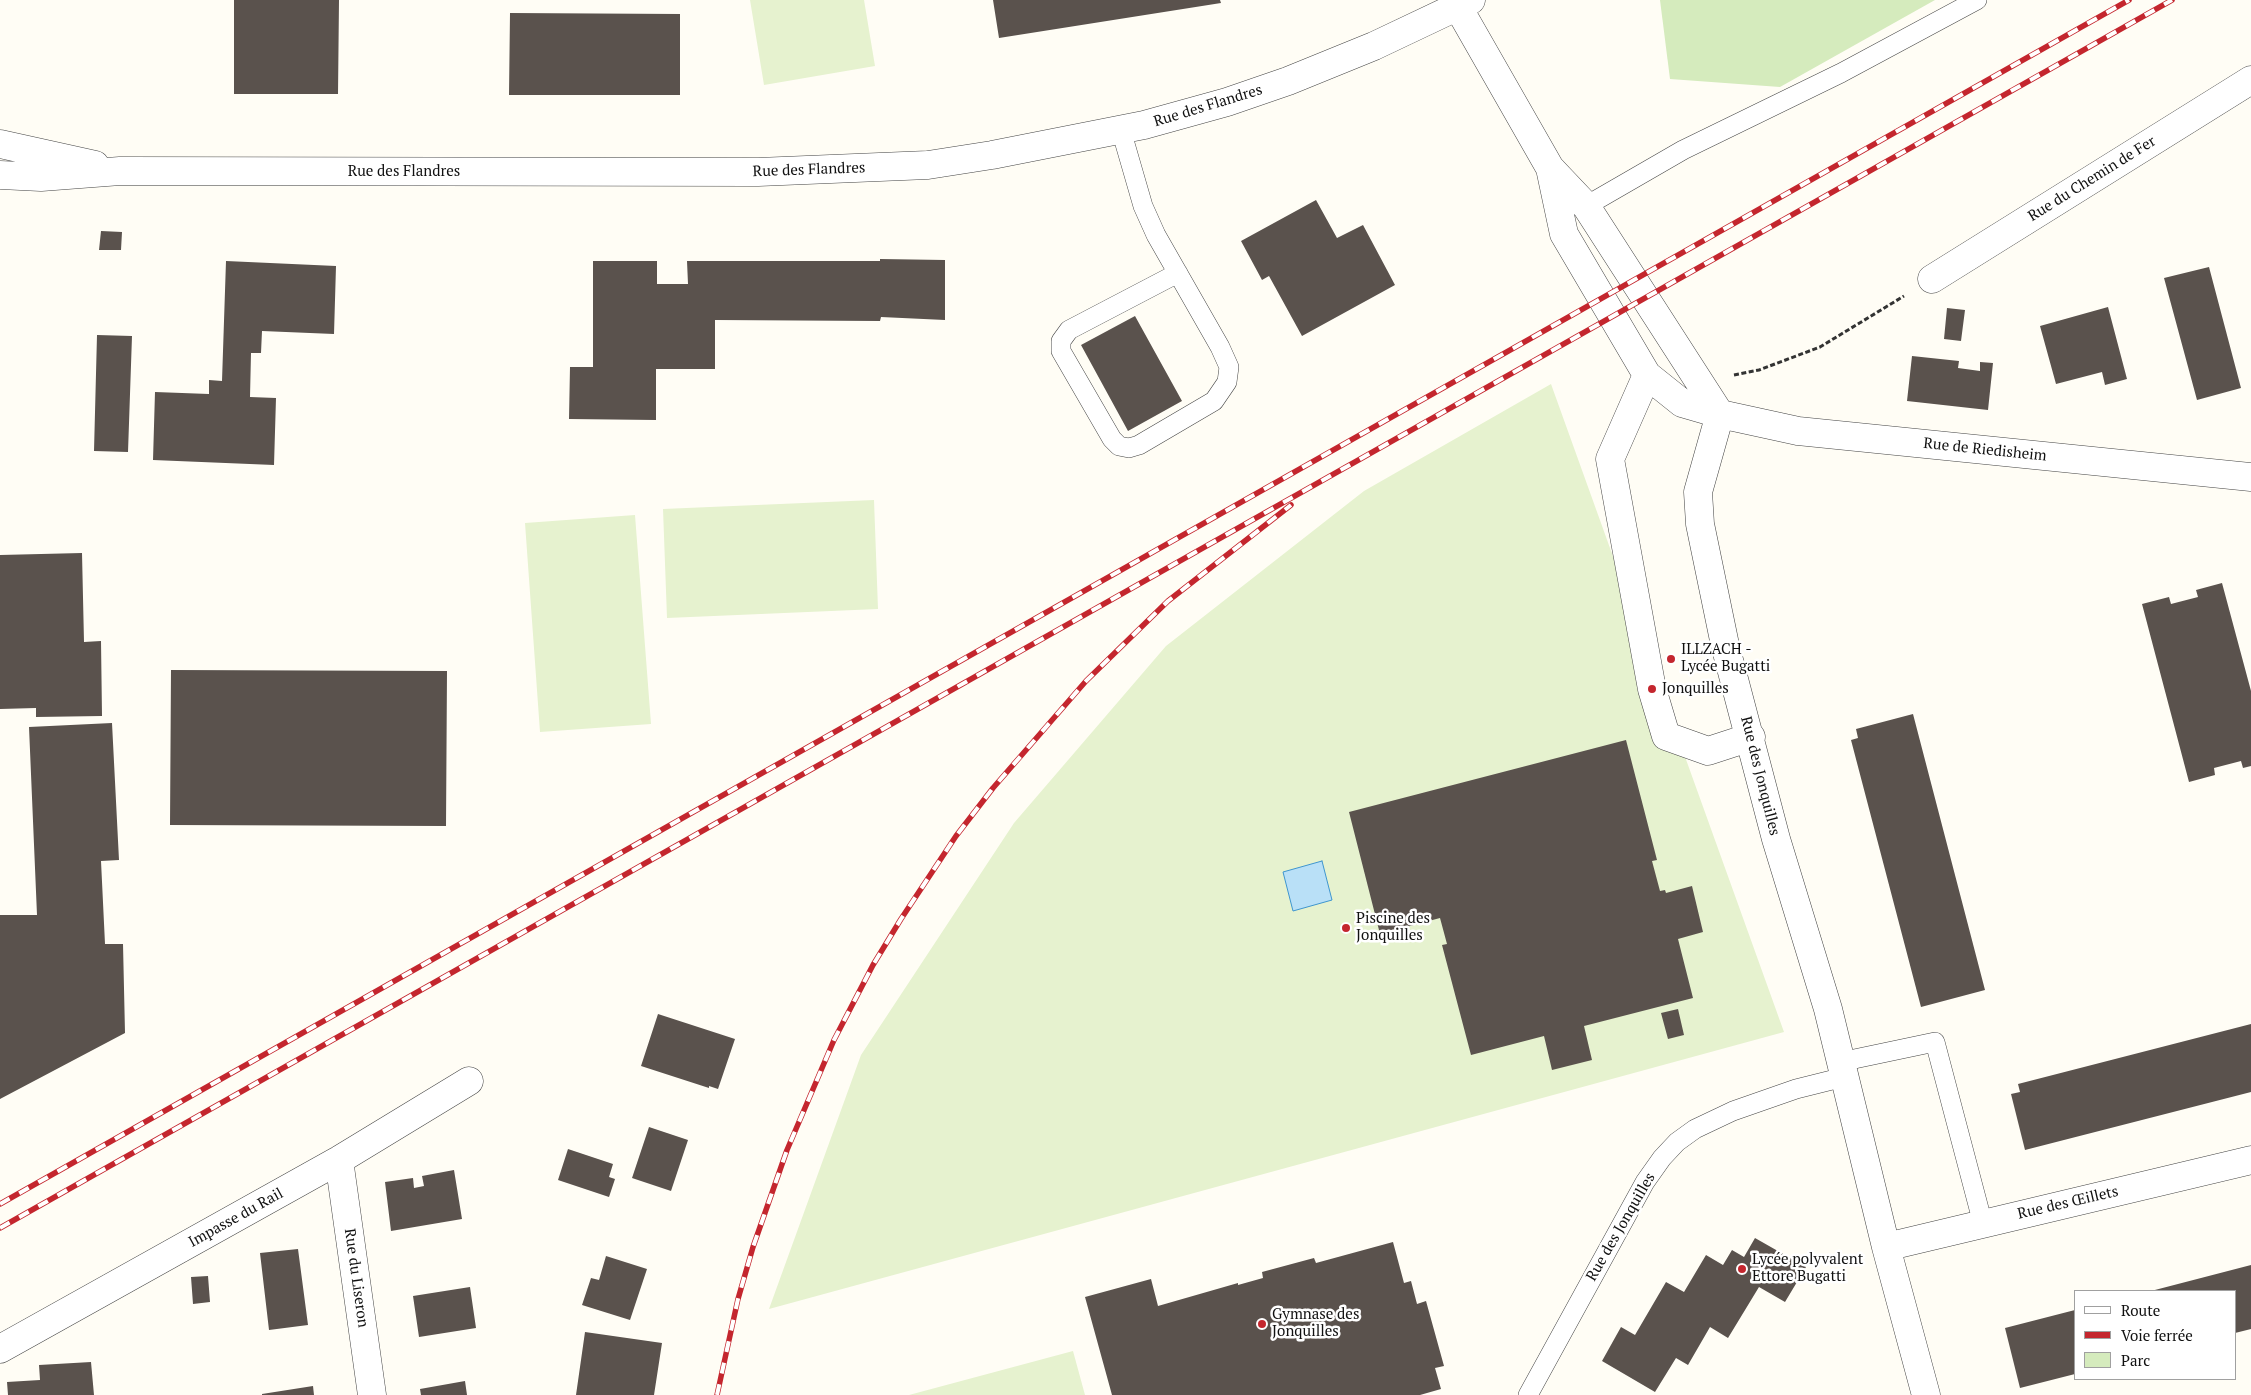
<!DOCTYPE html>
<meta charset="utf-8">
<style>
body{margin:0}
#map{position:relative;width:2251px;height:1395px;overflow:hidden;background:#fffdf5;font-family:"PT Serif",serif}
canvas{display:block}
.legend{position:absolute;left:2074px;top:1290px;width:162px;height:90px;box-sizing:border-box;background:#fff;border:1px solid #a0a0a0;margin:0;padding:6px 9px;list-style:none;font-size:15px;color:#111}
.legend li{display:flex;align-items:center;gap:10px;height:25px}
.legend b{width:25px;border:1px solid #a0a0a0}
</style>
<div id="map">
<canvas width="2251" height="1395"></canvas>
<ul class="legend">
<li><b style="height:6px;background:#fff"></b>Route</li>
<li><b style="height:6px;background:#c4262e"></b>Voie ferrée</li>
<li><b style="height:14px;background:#d5ebbd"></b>Parc</li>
</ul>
</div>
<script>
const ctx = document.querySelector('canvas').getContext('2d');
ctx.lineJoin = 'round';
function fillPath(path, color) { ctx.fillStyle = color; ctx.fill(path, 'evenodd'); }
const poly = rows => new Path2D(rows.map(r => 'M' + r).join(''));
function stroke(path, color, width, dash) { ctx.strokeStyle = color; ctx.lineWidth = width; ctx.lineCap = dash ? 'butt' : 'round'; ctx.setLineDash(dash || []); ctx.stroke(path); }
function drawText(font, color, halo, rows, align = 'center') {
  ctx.font = font + ' "PT Serif",serif'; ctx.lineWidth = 5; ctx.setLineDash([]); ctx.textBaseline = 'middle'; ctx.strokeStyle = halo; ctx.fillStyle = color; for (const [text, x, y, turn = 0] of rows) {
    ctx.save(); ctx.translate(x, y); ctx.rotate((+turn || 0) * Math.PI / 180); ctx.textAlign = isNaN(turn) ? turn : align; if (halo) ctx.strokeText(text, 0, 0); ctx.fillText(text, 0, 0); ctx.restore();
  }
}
fillPath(poly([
 [1660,0,1935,0,1780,87,1670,79]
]), '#d5ebbd');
fillPath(poly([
 [750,0,864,0,875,66,764,85],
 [1551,384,1784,1032,769,1309,861,1055,1014,823,1166,646,1364,491],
 [874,500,878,609,667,618,663,509],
 [635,515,651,724,540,732,525,523],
 [1073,1351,1085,1395,909,1395]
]), '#e6f2cf');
const water = poly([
 [1322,861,1332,900,1293,911,1283,872,1322,861]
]);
fillPath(water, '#b9e0f7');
stroke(water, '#3f96cf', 1);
fillPath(poly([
 [234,0,339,0,338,94,234,94],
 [993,0,1220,0,1221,3,999,38],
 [510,13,680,14,680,95,509,95],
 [1316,200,1337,238,1363,225,1395,285,1302,336,1269,276,1262,280,1241,241],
 [101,231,122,232,121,250,99,250],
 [880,259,945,260,945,320,881,317,880,321,715,320,715,369,656,369,656,420,569,419,570,367,593,367,593,261,657,261,657,284,688,284,687,261,880,261],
 [226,261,336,266,334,334,262,331,261,353,251,353,250,397,276,398,274,465,153,460,155,392,209,394,209,380,222,381],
 [2209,267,2241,388,2197,400,2164,278],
 [2108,307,2127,379,2105,385,2102,372,2056,384,2040,326],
 [1947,308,1965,310,1961,341,1944,339],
 [1135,316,1182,401,1128,431,1081,345],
 [97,335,132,336,128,452,94,451],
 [1912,356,1959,361,1958,368,1980,371,1980,362,1993,363,1988,410,1907,401],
 [82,553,84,642,101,641,102,716,36,717,36,708,0,709,0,555],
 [2222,583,2251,691,2251,766,2243,768,2241,761,2214,768,2215,775,2189,782,2142,604,2169,597,2171,604,2198,597,2196,590],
 [171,670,447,671,446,826,170,825],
 [1913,714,1985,990,1921,1007,1851,740,1858,738,1856,729],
 [112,723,119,860,101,861,105,944,123,944,125,1033,0,1099,0,915,37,915,29,727],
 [1626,740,1657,860,1652,861,1660,891,1665,890,1666,893,1692,886,1703,932,1678,939,1693,998,1584,1026,1592,1060,1552,1070,1544,1036,1471,1055,1442,945,1447,944,1440,918,1380,934,1349,812],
 [1678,1009,1684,1035,1668,1039,1661,1013],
 [658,1014,735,1039,718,1089,709,1086,709,1088,641,1066],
 [2251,1024,2251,1092,2025,1150,2011,1094,2020,1092,2018,1084],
 [649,1127,688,1140,671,1191,632,1178],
 [568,1149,613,1164,609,1177,615,1179,609,1197,558,1180],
 [454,1170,462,1219,391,1231,385,1182,413,1178,414,1188,424,1186,422,1176],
 [1755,1238,1806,1267,1785,1302,1759,1287,1728,1338,1710,1327,1688,1365,1676,1358,1655,1392,1602,1361,1621,1327,1635,1335,1666,1282,1684,1292,1706,1255,1723,1265,1732,1250,1744,1257],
 [1393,1242,1404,1283,1411,1281,1417,1304,1426,1301,1444,1366,1435,1368,1441,1389,1420,1395,1112,1395,1085,1297,1151,1279,1158,1306,1238,1283,1238,1285,1263,1278,1262,1272,1314,1258,1316,1263],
 [298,1249,308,1325,269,1330,260,1253],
 [606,1256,647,1269,630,1320,582,1305,591,1278,599,1280],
 [2251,1265,2251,1329,2235,1333,2235,1291,2151,1291],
 [208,1276,210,1302,193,1304,191,1277],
 [470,1287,476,1328,419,1337,413,1296],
 [2075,1310,2075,1374,2020,1388,2005,1328],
 [585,1332,662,1343,654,1395,576,1395],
 [91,1362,94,1395,8,1395,7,1382,40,1380,39,1365],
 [465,1381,467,1395,421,1395,420,1389],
 [313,1386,314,1395,262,1395,262,1394]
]), '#5a524d');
const service = poly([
 [1121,130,1143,206,1156,235,1220,347,1229,367,1227,382,1214,401,1139,445,1129,448,1119,446,1112,439,1061,351,1061,341,1069,330,1178,273],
 [1586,206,1683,150,1841,73,1977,0],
 [1840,1062,1935,1042,1983,1224],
 [1528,1395,1645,1182,1662,1158,1677,1142,1695,1129,1733,1111,1796,1089,1844,1077]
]);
const minor = poly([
 [1458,7,1550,168,1586,206,1720,414],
 [1550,168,1564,234,1647,375,1682,403,1720,414,1798,431,2251,477],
 [1932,279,2251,80],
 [1647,375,1610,459,1652,689,1666,736,1708,751,1751,737],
 [1720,414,1698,492,1700,524,1725,645,1776,839,1828,1009,1886,1247,1926,1395],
 [339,1160,372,1395],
 [1886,1247,2251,1160],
 [0,1349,339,1160,469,1081]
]);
const tertiary = poly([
 [0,144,95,165],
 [0,175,41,177,120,171,758,172,928,165,992,155,1144,125,1227,102,1288,81,1374,46,1471,0]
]);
stroke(service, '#444', 20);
stroke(minor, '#444', 29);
stroke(tertiary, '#444', 29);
stroke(poly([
 [1734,375,1759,370,1820,347,1904,296]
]), '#333', 3, [5, 2.5]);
stroke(service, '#fff', 19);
stroke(minor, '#fff', 28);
stroke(tertiary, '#fff', 28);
const rail = poly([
 [0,1204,2129,0],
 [0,1228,2172,0],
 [717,1395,738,1299,753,1247,787,1150,834,1040,873,965,901,919,956,836,993,788,1086,681,1168,601,1291,505]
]);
stroke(rail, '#c4262e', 5.5);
stroke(rail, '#fff', 4, [11]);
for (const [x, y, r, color] of [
 [1671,659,5,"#c4262e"],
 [1652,689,5,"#c4262e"],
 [1346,928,5,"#c4262e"],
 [1742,1269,5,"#c4262e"],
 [1262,1324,5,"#c4262e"]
]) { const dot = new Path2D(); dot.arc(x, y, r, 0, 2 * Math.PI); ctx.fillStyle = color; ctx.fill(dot); stroke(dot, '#fff', 2); }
drawText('15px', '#111', '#fff', [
 ["Rue des Flandres",1208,106,-17],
 ["Rue des Flandres",809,170,-2],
 ["Rue des Flandres",404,172],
 ["Rue du Chemin de Fer",2092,179,-32],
 ["Rue de Riedisheim",1985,450,6],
 ["Rue des Jonquilles",1760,776,76],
 ["Rue des Œillets",2068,1203,-13],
 ["Impasse du Rail",236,1218,-29],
 ["Rue des Jonquilles",1621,1227,-60],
 ["Rue du Liseron",356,1278,82]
]);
drawText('15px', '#111', '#fff', [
 ["ILLZACH -",1681,650],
 ["Lycée Bugatti",1681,667],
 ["Jonquilles",1662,689],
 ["Piscine des",1356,919],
 ["Jonquilles",1356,936],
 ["Lycée polyvalent",1752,1260],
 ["Ettore Bugatti",1752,1277],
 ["Gymnase des",1272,1315],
 ["Jonquilles",1272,1332]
], 'left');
</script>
